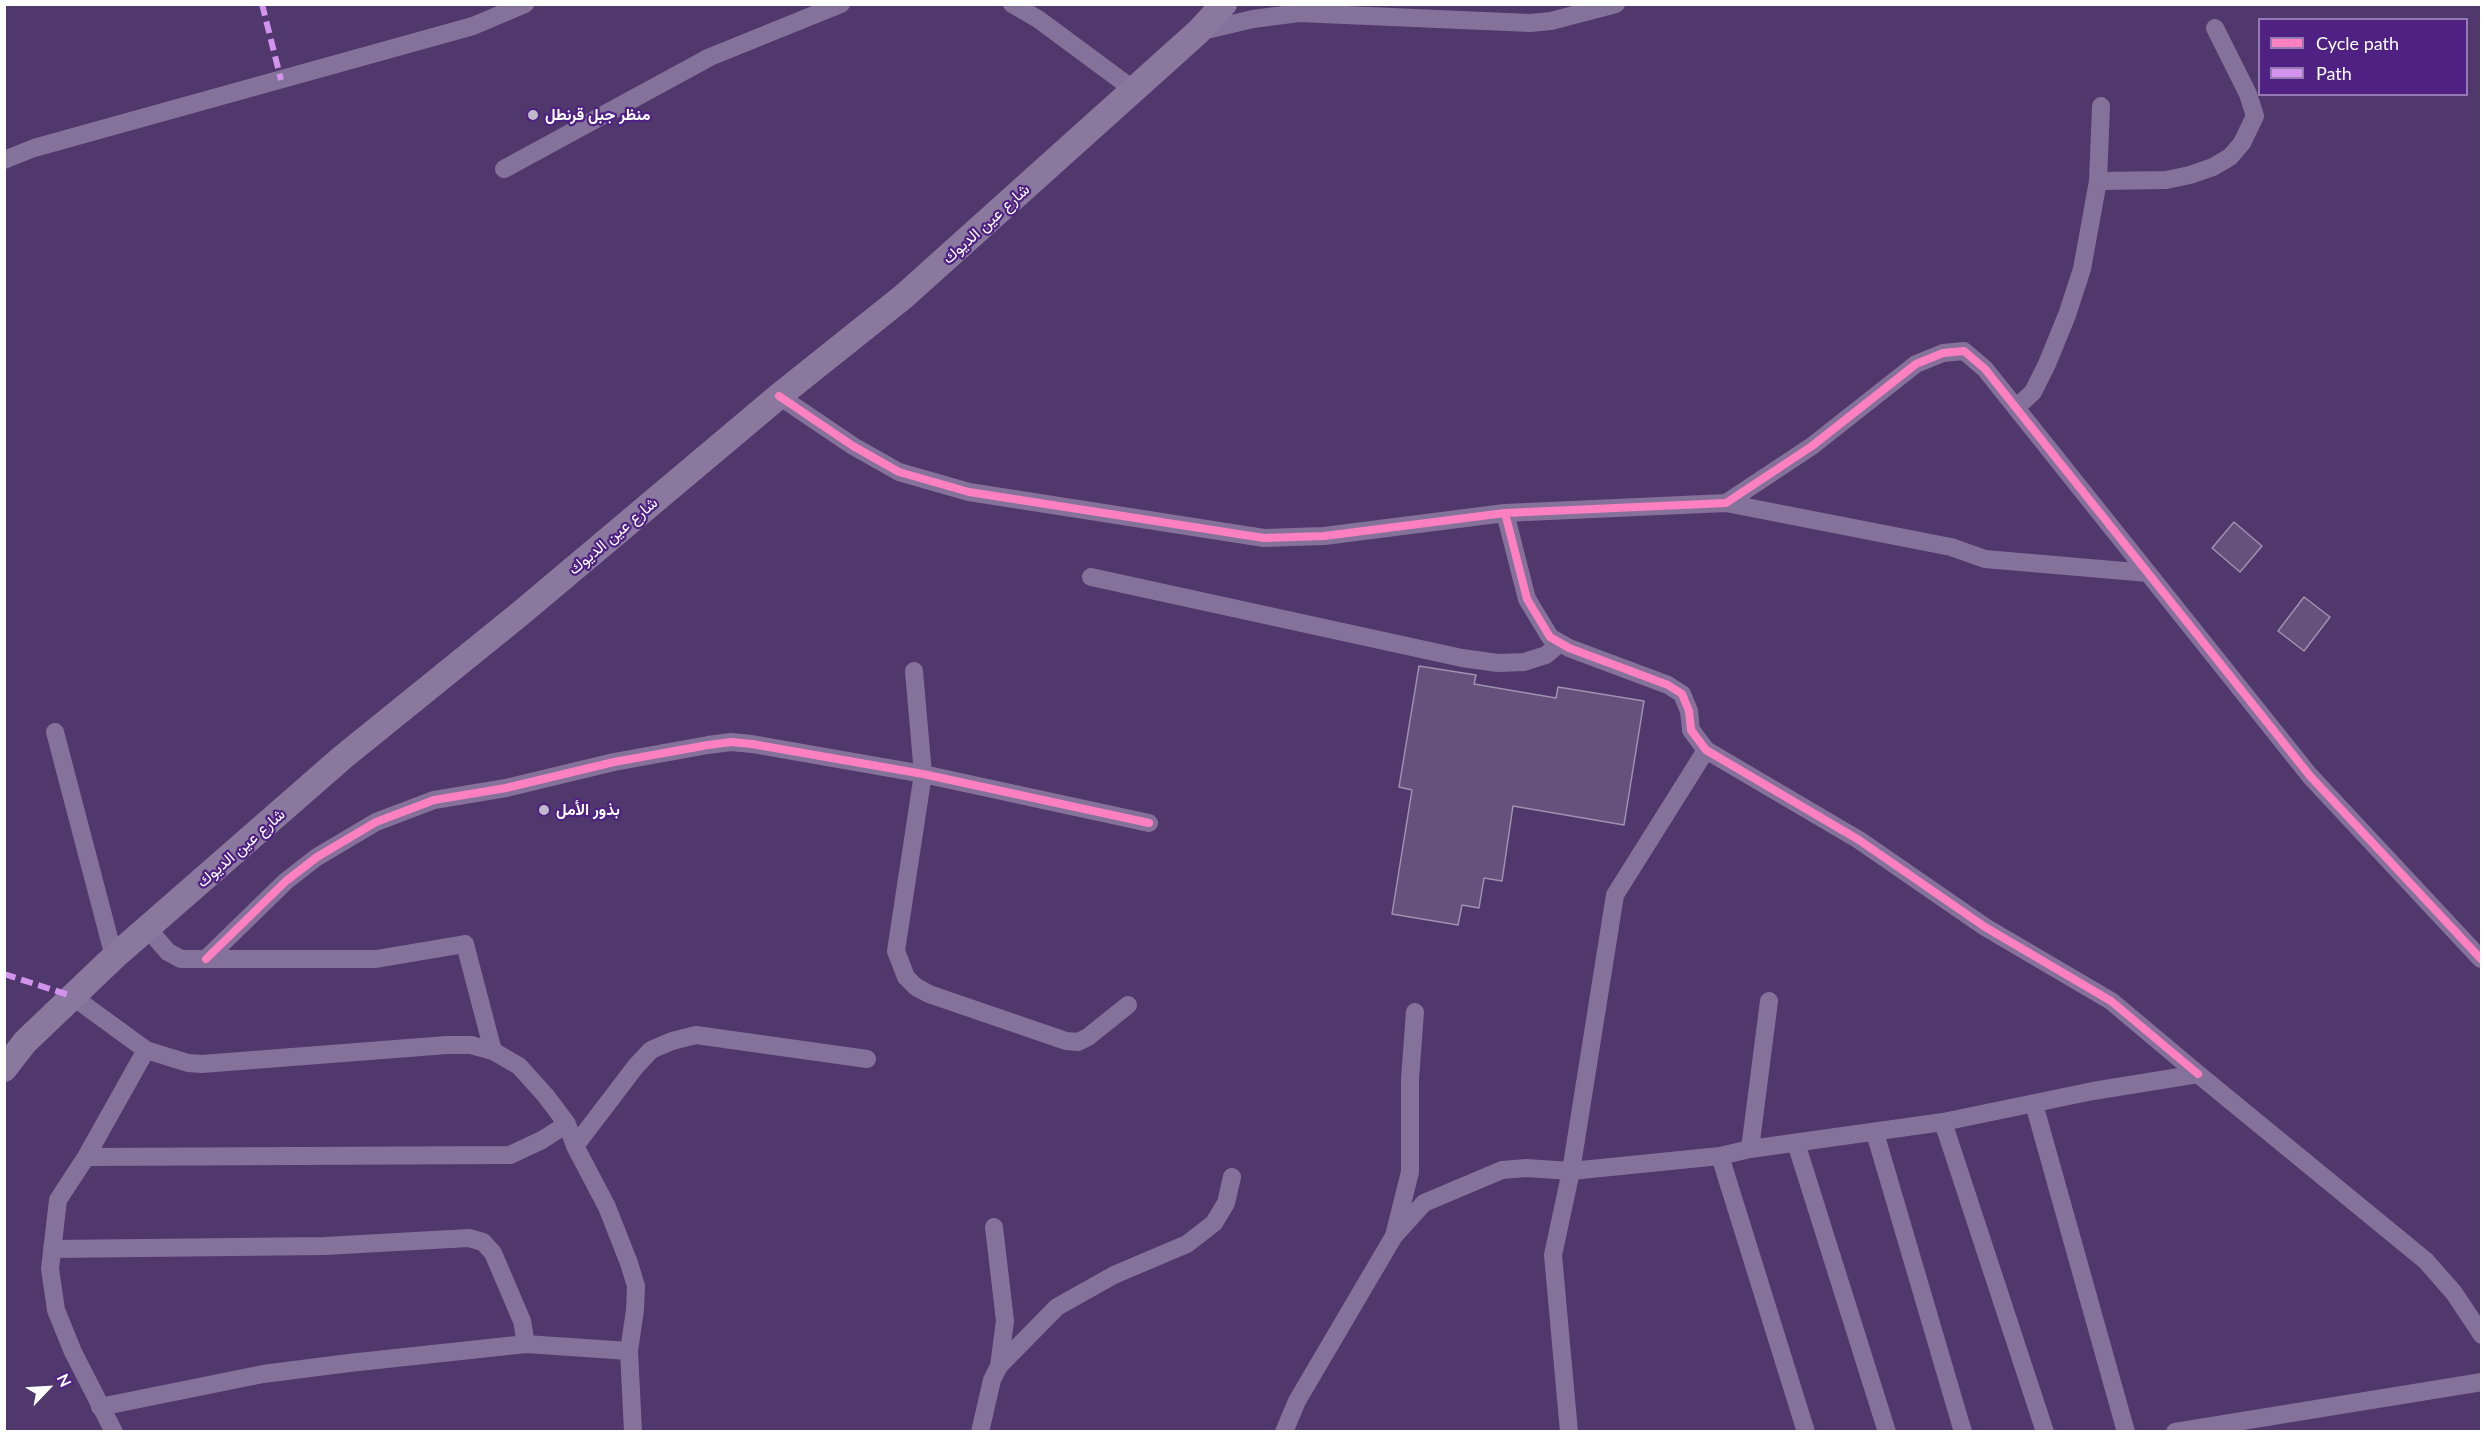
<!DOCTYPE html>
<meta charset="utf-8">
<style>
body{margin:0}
#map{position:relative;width:2486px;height:1436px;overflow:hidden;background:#50376c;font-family:Lato,sans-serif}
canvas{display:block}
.frame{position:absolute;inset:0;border:6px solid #fff;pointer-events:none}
.legend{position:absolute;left:2258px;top:18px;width:210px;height:78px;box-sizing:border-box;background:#4f2182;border:2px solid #957ab4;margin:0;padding:8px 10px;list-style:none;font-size:18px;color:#fff}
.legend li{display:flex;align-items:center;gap:12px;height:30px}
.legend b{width:30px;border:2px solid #957ab4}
.north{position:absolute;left:18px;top:1358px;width:60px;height:60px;-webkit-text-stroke:4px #4f2182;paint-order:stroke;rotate:65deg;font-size:16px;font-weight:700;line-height:24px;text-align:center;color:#fff}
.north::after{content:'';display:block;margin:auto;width:21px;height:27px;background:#fff;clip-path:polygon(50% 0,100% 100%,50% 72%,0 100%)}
</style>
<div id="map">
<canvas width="2486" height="1436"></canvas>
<div class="frame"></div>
<ul class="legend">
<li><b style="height:8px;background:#ff80c0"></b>Cycle path</li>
<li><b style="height:8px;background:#d193ec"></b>Path</li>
</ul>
<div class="north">N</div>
</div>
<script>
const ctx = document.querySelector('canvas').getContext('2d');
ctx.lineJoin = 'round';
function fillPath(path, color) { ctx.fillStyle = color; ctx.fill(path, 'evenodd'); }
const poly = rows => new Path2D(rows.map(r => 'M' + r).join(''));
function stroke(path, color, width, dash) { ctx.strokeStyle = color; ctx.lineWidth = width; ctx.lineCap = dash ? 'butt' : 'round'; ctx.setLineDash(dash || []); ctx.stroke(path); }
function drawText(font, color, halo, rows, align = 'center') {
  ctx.font = font + ' Lato,Vazirmatn,sans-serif'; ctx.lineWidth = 4.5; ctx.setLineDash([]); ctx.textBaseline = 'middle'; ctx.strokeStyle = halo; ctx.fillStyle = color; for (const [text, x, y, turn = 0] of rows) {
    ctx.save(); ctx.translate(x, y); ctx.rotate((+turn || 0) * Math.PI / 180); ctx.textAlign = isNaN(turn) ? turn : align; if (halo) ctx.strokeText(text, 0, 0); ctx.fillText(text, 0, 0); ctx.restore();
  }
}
const building = poly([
 [2234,522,2262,546,2240,572,2212,548,2234,522],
 [2304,597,2330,617,2304,651,2278,631,2304,597],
 [1419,666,1476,675,1474,684,1556,698,1558,687,1644,701,1624,825,1513,806,1502,881,1484,878,1479,908,1462,905,1458,925,1392,914,1412,790,1399,787,1419,666]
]);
fillPath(building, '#65517c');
stroke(building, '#9f91b0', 1.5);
stroke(poly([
 [1012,4,1038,19,1134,90],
 [1198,32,1253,19,1299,13,1530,23,1551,21,1616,4],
 [4,160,34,148,473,26,525,4],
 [504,169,710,57,841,4],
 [2098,181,2166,180,2190,175,2213,167,2230,157,2242,143,2255,116,2248,94,2215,28],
 [779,396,853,446,899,472,969,492,1264,538,1324,536,1505,513,1527,599,1550,637,1569,648,1668,685,1682,694,1689,711,1691,730,1706,750,1859,840,1985,927,2111,1001,2198,1074],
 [2016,408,2033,392,2047,364,2067,315,2082,269,2098,181,2101,106],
 [1726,503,1951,547,1985,559,2148,573],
 [1505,513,1726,503,1812,446,1916,364,1943,353,1964,351,1985,369,2310,776,2481,959],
 [1091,577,1462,658,1498,663,1524,662,1546,655,1560,643],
 [914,671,923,774,896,951,906,977,916,987,929,994,1066,1041,1078,1042,1088,1037,1128,1005],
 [55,732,114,957],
 [148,929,168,952,181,959,376,959,465,944,493,1051,519,1066,546,1096,567,1124,575,1146,607,1207,629,1263,636,1286,635,1310,629,1351,633,1432],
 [206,959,286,881,317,857,376,822,434,800,506,788,614,762,708,745,731,742,752,744,923,774,1149,823],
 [72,996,146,1050,86,1157,58,1200,50,1269,56,1310,73,1352,114,1432],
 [146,1050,188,1063,202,1064,447,1045,471,1045,493,1051],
 [2034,1104,2126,1432],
 [1943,1122,2045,1432],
 [1875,1133,1963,1432],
 [1796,1143,1887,1432],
 [575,1146,636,1066,651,1050,672,1041,696,1035,867,1059],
 [1750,1149,1943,1122,2093,1091,2198,1074,2426,1261,2454,1293,2482,1335],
 [1720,1156,1806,1432],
 [86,1157,510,1155,542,1140,567,1124],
 [1394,1236,1424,1203,1502,1170,1526,1168,1571,1171,1720,1156,1750,1149,1769,1001],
 [52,1249,325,1246,469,1238,483,1242,493,1253,522,1321,526,1344],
 [999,1366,1057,1307,1114,1275,1187,1244,1214,1223,1226,1203,1232,1177],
 [100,1407,263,1374,349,1363,526,1344,629,1351],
 [980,1432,992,1380,999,1366,1005,1321,994,1227],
 [1284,1432,1297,1401,1394,1236,1410,1172,1410,1079,1415,1012],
 [1569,1432,1553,1255,1571,1171,1615,895,1706,750],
 [2175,1432,2482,1382]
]), '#85729a', 18);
stroke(poly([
 [4,1069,25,1042,114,957,343,757,521,613,779,396,903,297,1198,32,1224,4]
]), '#8a789f', 26);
stroke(poly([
 [262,4,281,80],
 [4,974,72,996]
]), '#d193ec', 6, [12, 6]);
stroke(poly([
 [779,396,853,446,899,472,969,492,1264,538,1324,536,1505,513,1527,599,1550,637,1569,648,1668,685,1682,694,1689,711,1691,730,1706,750,1859,840,1985,927,2111,1001,2198,1074],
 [1505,513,1726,503,1812,446,1916,364,1943,353,1964,351,1985,369,2310,776,2481,959],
 [206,959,286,881,317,857,376,822,434,800,506,788,614,762,708,745,731,742,752,744,923,774,1149,823]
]), '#ff80c0', 8);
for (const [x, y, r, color] of [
 [533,115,6,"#c2b9cc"],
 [544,810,6,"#c2b9cc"]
]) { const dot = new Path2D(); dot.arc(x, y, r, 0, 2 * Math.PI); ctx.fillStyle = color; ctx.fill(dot); stroke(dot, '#4f2182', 2); }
drawText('bold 16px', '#fff', '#4f2182', [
 ["منظر جبل قرنطل",545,115],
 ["بذور الأمل",556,810]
], 'left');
drawText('16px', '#fff', '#4f2182', [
 ["شارع عين الديوك",986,224,-42],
 ["شارع عين الديوك",613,536,-40],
 ["شارع عين الديوك",241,848,-41]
]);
</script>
